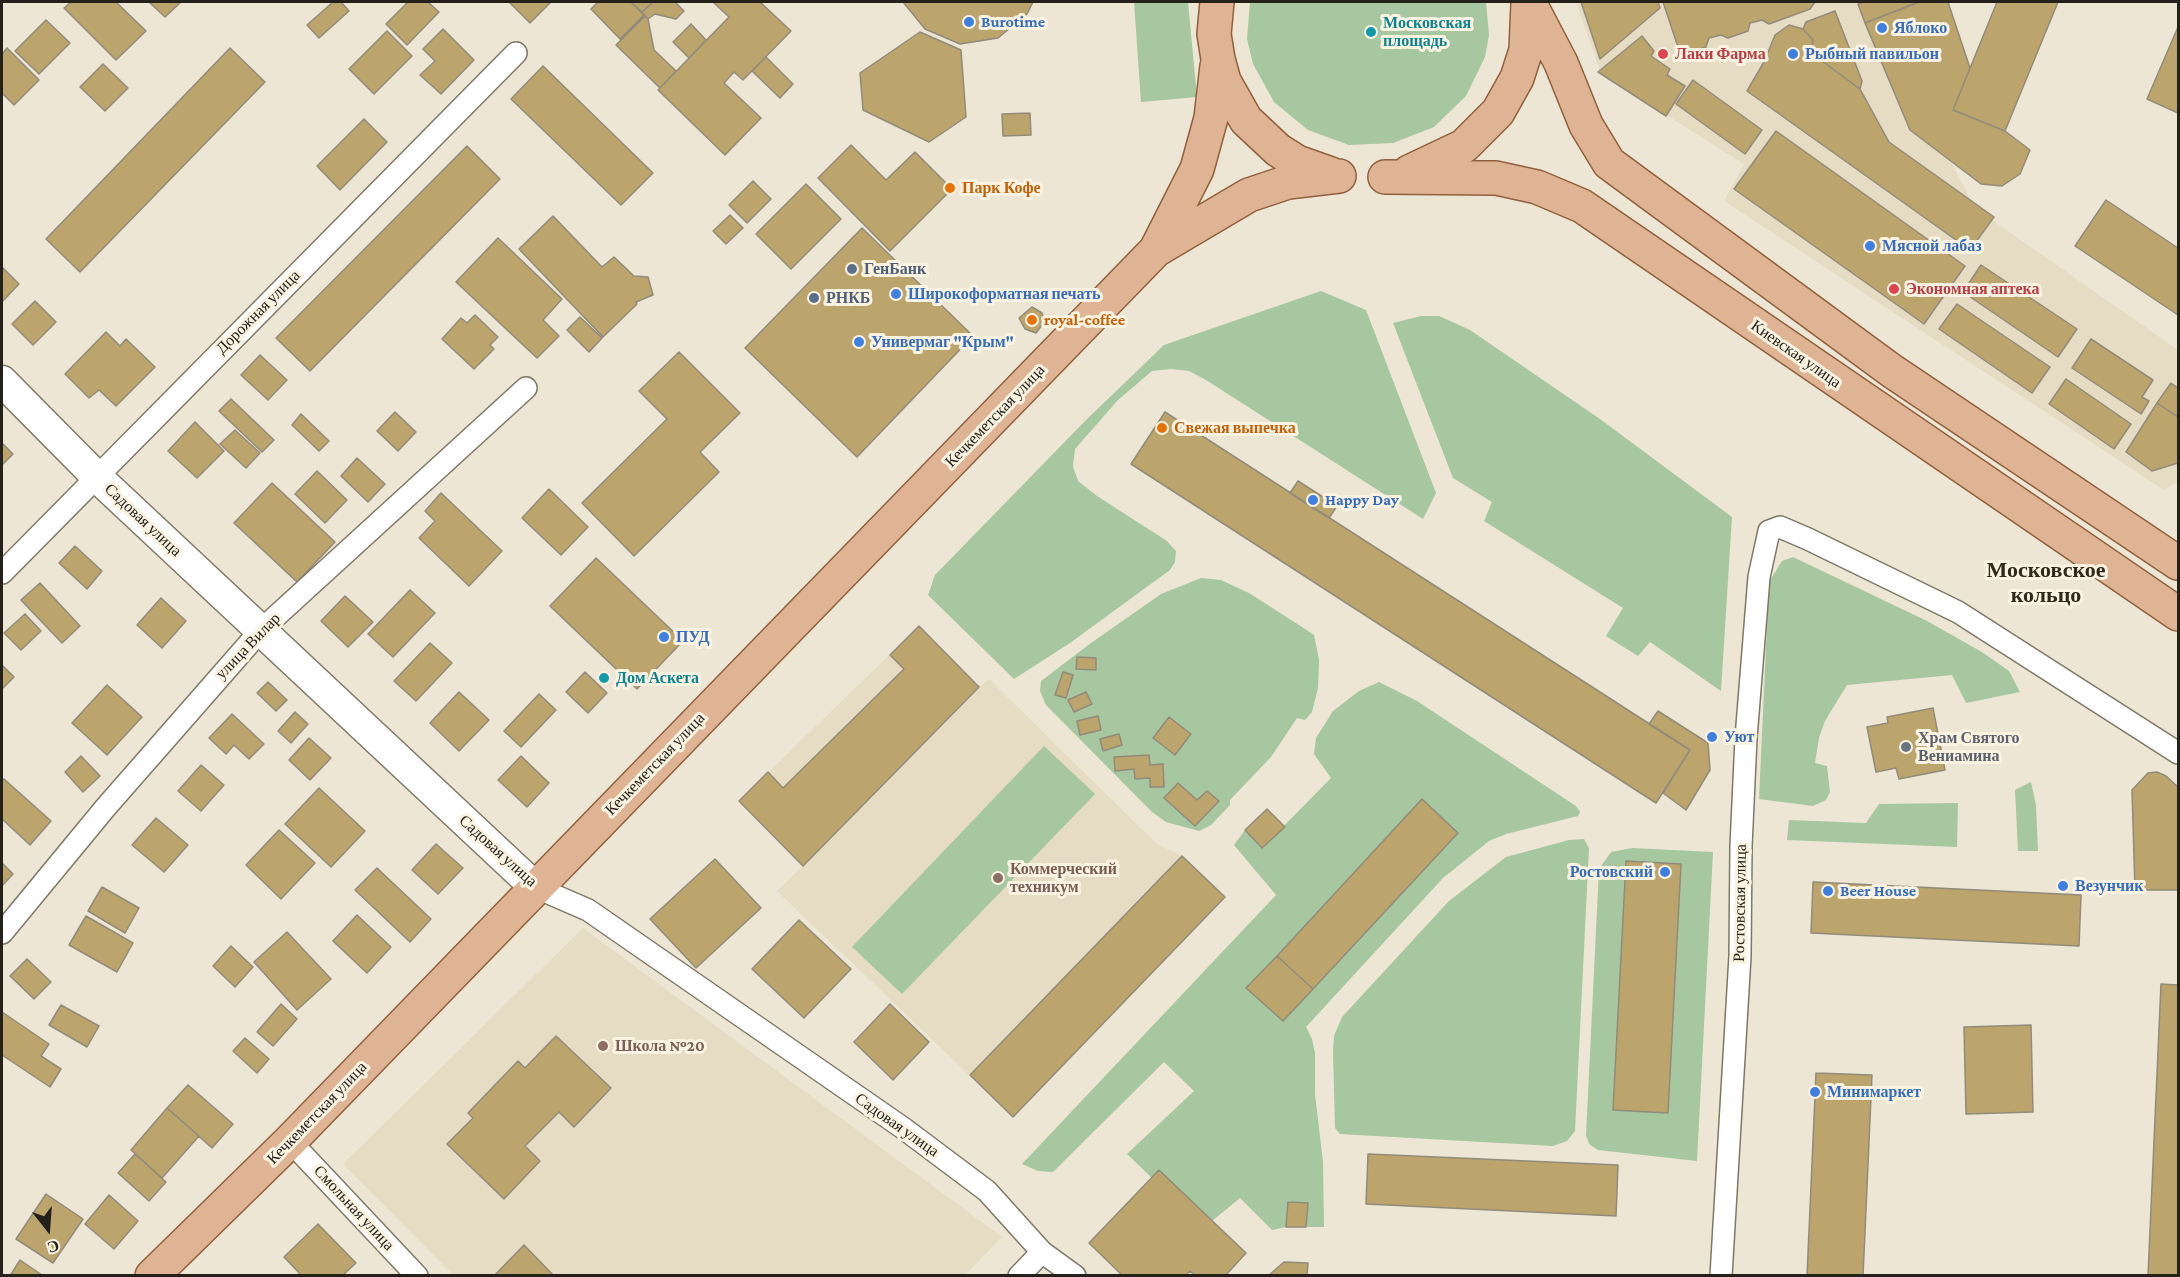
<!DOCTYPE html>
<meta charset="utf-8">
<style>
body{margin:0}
#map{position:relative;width:2180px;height:1277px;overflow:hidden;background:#ede6d4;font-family:"Crimson Pro",serif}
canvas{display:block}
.frame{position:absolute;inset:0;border:3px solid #24211b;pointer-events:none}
.north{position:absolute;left:18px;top:1199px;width:60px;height:60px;-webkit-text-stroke:4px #faf3e1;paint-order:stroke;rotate:163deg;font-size:16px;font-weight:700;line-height:24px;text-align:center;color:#24211b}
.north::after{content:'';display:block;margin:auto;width:21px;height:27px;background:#24211b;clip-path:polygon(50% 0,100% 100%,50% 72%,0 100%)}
</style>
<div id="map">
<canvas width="2180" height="1277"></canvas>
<div class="frame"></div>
<div class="north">С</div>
</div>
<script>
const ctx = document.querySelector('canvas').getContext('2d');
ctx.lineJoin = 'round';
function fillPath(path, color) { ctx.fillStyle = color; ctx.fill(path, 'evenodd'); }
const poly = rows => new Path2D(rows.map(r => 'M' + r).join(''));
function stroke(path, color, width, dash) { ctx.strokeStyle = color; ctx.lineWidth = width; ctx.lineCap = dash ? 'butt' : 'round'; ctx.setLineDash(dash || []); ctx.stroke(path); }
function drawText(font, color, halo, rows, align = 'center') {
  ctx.font = font + ' "Crimson Pro",serif'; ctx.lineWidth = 6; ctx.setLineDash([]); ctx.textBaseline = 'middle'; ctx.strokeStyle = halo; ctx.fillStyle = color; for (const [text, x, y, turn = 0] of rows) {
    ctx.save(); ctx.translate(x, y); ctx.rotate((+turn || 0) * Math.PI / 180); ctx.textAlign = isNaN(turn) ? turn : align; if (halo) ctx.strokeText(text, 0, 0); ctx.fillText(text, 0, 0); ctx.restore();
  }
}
fillPath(poly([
 [1576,2,1886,2,1951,162,1975,208,2178,350,2178,481,2164,490,1724,201,1744,164,1601,74],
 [919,626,979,687,989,679,1157,844,1182,856,1225,897,1013,1117,777,891,803,866,739,801],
 [583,928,1002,1237,965,1275,453,1275,343,1164]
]), '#e6dcc3');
fillPath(poly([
 [1134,2,1188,2,1197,97,1141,102],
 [1250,2,1486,2,1489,35,1485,57,1466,96,1434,127,1393,143,1349,145,1308,130,1274,102,1253,64,1247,39],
 [1321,291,1366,310,1436,493,1423,519,1206,380,1189,371,1171,369,1152,371,1118,400,1075,449,1073,466,1078,481,1097,496,1167,541,1176,551,1175,562,1170,570,1070,643,1014,679,928,595,935,575,1086,420,1164,345],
 [1421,316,1439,316,1470,330,1600,419,1732,517,1721,691,1650,642,1638,656,1606,636,1623,608,1484,521,1492,502,1453,478,1393,323],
 [1793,557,1927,621,1982,652,2009,671,2020,692,1966,703,1952,675,1847,685,1825,721,1819,738,1815,763,1827,766,1830,792,1826,800,1813,806,1759,799,1769,582,1782,561],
 [1201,578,1221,580,1249,593,1302,627,1314,635,1319,660,1318,688,1312,712,1305,720,1297,718,1271,757,1230,800,1230,805,1211,825,1199,831,1166,822,1152,812,1046,705,1040,691,1041,681,1091,643,1161,594],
 [1379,682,1417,701,1576,806,1580,812,1578,816,1506,834,1489,841,1443,878,1306,1027,1312,1039,1315,1053,1315,1094,1323,1162,1324,1227,1286,1227,1272,1230,1240,1198,1212,1221,1159,1171,1152,1178,1127,1154,1194,1091,1164,1062,1053,1172,1038,1171,1022,1164,1276,895,1234,845,1245,830,1262,848,1331,778,1314,754,1316,738,1333,711,1359,691],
 [1044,746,1095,794,902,994,852,947],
 [2031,782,2036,805,2038,851,2018,851,2015,790],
 [1958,803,1957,847,1787,840,1789,820,1866,823,1879,804],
 [1584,839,1589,848,1575,1131,1567,1141,1553,1146,1340,1134,1335,1128,1333,1052,1334,1036,1342,1017,1449,901,1506,857,1569,840],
 [1632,848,1713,852,1697,1161,1598,1150,1589,1144,1586,1135,1599,869,1611,852]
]), '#a6c7a0');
const building = poly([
 [71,2,116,2,146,31,116,60,64,8,71,2],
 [149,2,181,2,165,17,149,2],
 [333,2,341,2,349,11,319,38,307,25,333,2],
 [408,2,428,2,439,12,407,45,386,24,408,2],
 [509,2,551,2,530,23,509,2],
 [598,2,631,2,644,15,620,39,591,9,598,2],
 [631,2,653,2,642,12,631,2],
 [653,2,675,2,684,11,676,19,655,14,648,19,642,12,653,2],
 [713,2,760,2,791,31,743,80,734,72,724,83,761,118,725,155,658,90,729,17,713,2],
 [903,2,1033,2,1027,14,998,38,960,44,925,29,903,2],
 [1581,2,1658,2,1660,8,1600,59,1581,2],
 [1663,2,1815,2,1810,9,1769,24,1762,20,1750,23,1748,31,1728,38,1721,35,1709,38,1706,47,1681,56,1663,2],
 [1863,2,1919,2,1865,23,1858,4,1863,2],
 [1919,2,1948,2,1970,68,1953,110,2005,131,2030,150,2020,174,2002,186,1981,184,1910,130,1865,23,1919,2],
 [1997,2,2058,2,2005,131,1953,110,1997,2],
 [1835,11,1862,81,1860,89,1811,53,1813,40,1803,29,1806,22,1835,11],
 [645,16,648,19,654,50,676,71,660,88,616,45,645,16],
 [46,20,70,43,39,74,15,51,46,20],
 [691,24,706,40,689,58,673,42,691,24],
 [1789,25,1803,29,1813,40,1811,53,1860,89,1889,142,1994,217,1970,250,1747,91,1764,62,1775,35,1789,25],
 [2178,27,2178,113,2147,99,2178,27],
 [443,29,474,60,441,94,420,75,435,61,423,49,443,29],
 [387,31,412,56,374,94,349,69,387,31],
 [920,32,961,50,966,117,929,142,863,110,860,73,920,32],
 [1642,36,1654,51,1651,56,1670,69,1667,75,1685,86,1666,116,1598,72,1642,36],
 [7,48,39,80,14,105,2,93,2,54,7,48],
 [230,48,265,82,80,272,46,239,230,48],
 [766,57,793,84,780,98,752,71,766,57],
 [103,64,128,88,105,111,80,87,103,64],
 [543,66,653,173,621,205,511,99,543,66],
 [1693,80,1762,130,1745,154,1676,104,1693,80],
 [1030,113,1031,135,1003,136,1002,114,1030,113],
 [364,119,387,142,340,190,317,166,364,119],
 [1776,131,1965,266,1924,324,1734,189,1776,131],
 [851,145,886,180,915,152,952,189,890,251,818,178,851,145],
 [467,146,500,179,310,371,276,338,467,146],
 [753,181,771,199,747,223,729,205,753,181],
 [806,184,841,219,791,269,756,234,806,184],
 [2106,200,2178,248,2178,315,2075,246,2106,200],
 [730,215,743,228,726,244,713,231,730,215],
 [553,216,602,267,614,257,634,276,648,277,653,295,636,302,637,304,603,337,519,249,553,216],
 [862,228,973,336,857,457,745,348,862,228],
 [498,238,562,299,543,320,559,336,537,358,456,282,498,238],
 [1981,265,2077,329,2058,357,1963,292,1981,265],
 [2,267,19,284,2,302,2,267],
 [35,301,56,322,33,345,12,324,35,301],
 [1957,304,2050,367,2032,393,1939,329,1957,304],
 [1032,307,1042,313,1045,321,1036,333,1025,329,1019,318,1032,307],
 [475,315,498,337,490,345,494,349,474,369,442,339,461,318,467,323,475,315],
 [580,317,602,338,589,352,567,330,580,317],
 [106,332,120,346,126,339,155,367,116,406,99,390,89,398,65,374,106,332],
 [2091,339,2153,380,2142,397,2149,401,2141,414,2072,368,2091,339],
 [679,352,740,413,700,452,719,472,634,556,582,503,667,419,639,391,679,352],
 [260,355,287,380,268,400,241,375,260,355],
 [2066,379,2131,424,2114,449,2049,404,2066,379],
 [2171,383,2178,388,2178,417,2157,403,2171,383],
 [231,399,274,440,262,452,219,411,231,399],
 [2157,403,2178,417,2178,463,2152,471,2126,452,2157,403],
 [395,412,416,432,398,451,377,431,395,412],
 [1165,412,1690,750,1656,803,1131,464,1165,412],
 [301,414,329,441,319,451,292,425,301,414],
 [195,422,224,451,197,478,168,451,195,422],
 [235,430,260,453,246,468,220,444,235,430],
 [2,443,13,454,2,465,2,443],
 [357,458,385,484,368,502,341,476,357,458],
 [317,471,347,500,325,523,295,494,317,471],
 [1298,481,1337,506,1329,518,1290,493,1298,481],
 [272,483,335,542,297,582,234,523,272,483],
 [549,489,588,527,561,555,522,518,549,489],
 [441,493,502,551,469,586,419,538,435,521,425,511,441,493],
 [75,546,102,571,87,589,59,563,75,546],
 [596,558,683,641,637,689,550,606,596,558],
 [40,583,80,626,62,643,21,600,40,583],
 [410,590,435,613,393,657,368,634,410,590],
 [345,596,373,622,348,647,321,621,345,596],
 [161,598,186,621,162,648,137,625,161,598],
 [25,614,41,631,21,650,4,633,25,614],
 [919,626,979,687,803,866,739,801,768,772,783,788,904,669,890,655,919,626],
 [430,643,452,663,416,701,394,681,430,643],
 [1077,657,1096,658,1096,670,1076,669,1077,657],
 [2,665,14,677,2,689,2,665],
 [585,672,607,693,588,713,566,692,585,672],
 [1063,672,1073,675,1066,698,1055,695,1063,672],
 [268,682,287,700,276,711,257,693,268,682],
 [107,685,142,717,107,755,72,723,107,685],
 [459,692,489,720,459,751,430,723,459,692],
 [1086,692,1092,704,1074,712,1068,700,1086,692],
 [539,694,556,710,521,747,504,731,539,694],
 [1933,708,1945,770,1899,779,1896,768,1876,772,1867,727,1888,723,1887,717,1933,708],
 [1658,711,1708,743,1710,770,1686,810,1663,793,1690,750,1649,724,1658,711],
 [295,712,308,724,291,743,278,731,295,712],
 [232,714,264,744,249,759,234,745,226,754,209,738,232,714],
 [1098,716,1101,730,1080,735,1077,721,1098,716],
 [1169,717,1191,734,1175,755,1153,738,1169,717],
 [1119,734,1122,745,1103,751,1100,739,1119,734],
 [309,738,331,758,310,780,289,760,309,738],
 [1149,755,1150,765,1163,764,1164,787,1150,787,1150,778,1135,779,1134,769,1115,771,1114,757,1149,755],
 [81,756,100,776,83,792,65,772,81,756],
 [521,756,549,783,527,807,498,780,521,756],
 [201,765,224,785,201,811,178,791,201,765],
 [2157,772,2166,776,2178,787,2178,890,2135,890,2132,790,2148,773,2157,772],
 [4,779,51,821,30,845,2,819,2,781,4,779],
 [1178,783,1197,800,1207,791,1219,801,1195,826,1164,798,1178,783],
 [319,788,365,831,331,867,285,824,319,788],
 [1422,799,1458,833,1313,989,1277,956,1422,799],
 [1267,809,1285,827,1262,848,1245,830,1267,809],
 [156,818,188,845,164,872,132,845,156,818],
 [279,830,315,863,281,899,246,865,279,830],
 [436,844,463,868,438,894,412,870,436,844],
 [1182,856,1225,897,1013,1117,970,1075,1182,856],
 [715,859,761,908,696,968,650,919,715,859],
 [1626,861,1681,864,1668,1113,1613,1110,1626,861],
 [2,863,13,874,2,886,2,863],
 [377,868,431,919,410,942,355,890,377,868],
 [1813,882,2081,895,2079,946,1811,933,1813,882],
 [102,887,139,908,125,933,88,911,102,887],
 [357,915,391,947,367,973,333,941,357,915],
 [86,916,133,943,117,972,69,945,86,916],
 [799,920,851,969,804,1018,752,969,799,920],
 [287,932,331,979,297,1010,254,962,287,932],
 [231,946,253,967,235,987,213,966,231,946],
 [1277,956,1313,989,1283,1021,1246,988,1277,956],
 [27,959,51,982,34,999,10,976,27,959],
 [2161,984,2178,985,2178,1276,2148,1276,2161,984],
 [281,1004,297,1019,273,1046,257,1032,281,1004],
 [890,1004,929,1042,893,1080,854,1042,890,1004],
 [61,1005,99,1026,87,1047,49,1025,61,1005],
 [2,1012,49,1044,41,1056,61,1069,50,1087,2,1055,2,1012],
 [2031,1025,2033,1112,1966,1114,1964,1027,2031,1025],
 [556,1036,611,1088,574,1127,559,1112,525,1146,540,1161,504,1199,447,1144,473,1118,468,1113,518,1061,525,1068,556,1036],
 [245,1038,269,1059,257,1073,233,1051,245,1038],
 [1816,1073,1872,1075,1863,1276,1807,1276,1816,1073],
 [188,1085,233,1124,212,1148,167,1108,188,1085],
 [167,1108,199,1136,162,1178,131,1150,167,1108],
 [135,1154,166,1182,149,1201,118,1173,135,1154],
 [1368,1154,1618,1165,1616,1216,1366,1204,1368,1154],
 [1159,1170,1246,1253,1225,1276,1195,1276,1190,1271,1185,1276,1123,1276,1089,1243,1159,1170],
 [46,1194,83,1219,53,1263,16,1239,46,1194],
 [109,1195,138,1221,114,1249,85,1224,109,1195],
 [1288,1202,1308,1203,1306,1227,1286,1227,1288,1202],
 [318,1224,356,1263,342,1276,302,1276,284,1257,318,1224],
 [524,1245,554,1276,494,1276,524,1245],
 [20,1260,42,1275,42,1276,10,1276,20,1260],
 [1284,1262,1308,1263,1307,1276,1268,1276,1284,1262]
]);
fillPath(building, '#bba56d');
stroke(building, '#928b7a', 1.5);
const street = poly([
 [2,573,516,53],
 [535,887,588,910,903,1128,987,1191,1042,1252,1075,1276],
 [2,933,106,807,261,630,526,388],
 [290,1141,417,1276],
 [1019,1276,1042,1252],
 [1721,1276,1740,956,1741,846,1746,738,1759,577,1769,531,1780,527,1808,539,1958,612,2178,753]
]);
const secondary = poly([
 [2,381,98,478,535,887]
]);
const primary = poly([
 [1217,2,1214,34,1218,59,1224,81,1246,120,1278,150,1297,162,1331,174],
 [1529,2,1561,63,1586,125,1609,163,1892,371,2178,563],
 [1409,172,1464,146,1498,112,1517,78,1526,50,1528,3],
 [1385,177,1496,178,1537,187,1582,206,2178,614],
 [1156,250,1197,169,1211,118,1217,66],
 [152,1276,290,1141,1156,250,1249,195,1288,182,1339,176]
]);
stroke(street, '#7e7867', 24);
stroke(secondary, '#7e7867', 33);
stroke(primary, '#90603d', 36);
stroke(street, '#fff', 21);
stroke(secondary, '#fff', 30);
stroke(primary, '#dfb495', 33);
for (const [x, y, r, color] of [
 [969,22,6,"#3f7fe0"],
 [1882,28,6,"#3f7fe0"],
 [1371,32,6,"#0f9aa8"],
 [1663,54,6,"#e0444e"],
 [1793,54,6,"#3f7fe0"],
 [950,188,6,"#e8710a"],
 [1870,246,6,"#3f7fe0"],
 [852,269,6,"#5c6f8a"],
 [1894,289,6,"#e0444e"],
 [896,294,6,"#3f7fe0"],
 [814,298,6,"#5c6f8a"],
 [1032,320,6,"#e8710a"],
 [859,342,6,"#3f7fe0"],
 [1162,428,6,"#e8710a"],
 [1313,500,6,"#3f7fe0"],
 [664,637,6,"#3f7fe0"],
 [604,678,6,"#0f9aa8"],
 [1712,737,6,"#3f7fe0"],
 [1906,747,6,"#6b7280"],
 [1665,872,6,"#3f7fe0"],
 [998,878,6,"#8d6e63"],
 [2063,886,6,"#3f7fe0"],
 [1828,891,6,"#3f7fe0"],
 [603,1046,6,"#8d6e63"],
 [1815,1092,6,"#3f7fe0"]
]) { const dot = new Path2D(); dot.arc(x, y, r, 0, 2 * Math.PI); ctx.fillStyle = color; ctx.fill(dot); stroke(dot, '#faf3e1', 2); }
drawText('bold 16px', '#366cbe', '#faf3e1', [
 ["Burotime",981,22],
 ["Яблоко",1894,28],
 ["Рыбный павильон",1805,54],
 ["Мясной лабаз",1882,246],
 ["Широкоформатная печать",908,294],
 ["Универмаг \"Крым\"",871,342],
 ["Happy Day",1325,500],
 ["ПУД",676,637],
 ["Уют",1724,737],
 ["Ростовский",1653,872,"right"],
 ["Везунчик",2075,886],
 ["Beer House",1840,891],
 ["Минимаркет",1827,1092]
], 'left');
drawText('bold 16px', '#0d838f', '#faf3e1', [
 ["Московская",1383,23],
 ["площадь",1383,41],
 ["Дом Аскета",616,678]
], 'left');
drawText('bold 16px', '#be3a42', '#faf3e1', [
 ["Лаки Фарма",1675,54],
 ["Экономная аптека",1906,289]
], 'left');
drawText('bold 16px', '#c56008', '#faf3e1', [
 ["Парк Кофе",962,188],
 ["royal-coffee",1044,320],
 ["Свежая выпечка",1174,428]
], 'left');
drawText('bold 16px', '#4e5e75', '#faf3e1', [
 ["ГенБанк",864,269],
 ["РНКБ",826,298]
], 'left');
drawText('16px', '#24211b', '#faf3e1', [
 ["Дорожная улица",258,312,-45],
 ["Киевская улица",1796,354,35],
 ["Кечкеметская улица",995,416,-46],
 ["Садовая улица",143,520,43],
 ["улица Вилар",248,646,-46],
 ["Кечкеметская улица",655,764,-46],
 ["Садовая улица",498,851,42],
 ["Ростовская улица",1740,903,-89],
 ["Кечкеметская улица",317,1113,-46],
 ["Садовая улица",897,1125,35],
 ["Смольная улица",354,1208,47]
]);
drawText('bold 16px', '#5b616d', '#faf3e1', [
 ["Храм Святого",1918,738],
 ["Вениамина",1918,756]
], 'left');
drawText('bold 16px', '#785e54', '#faf3e1', [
 ["Коммерческий",1010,869],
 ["техникум",1010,887],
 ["Школа №20",615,1046]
], 'left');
drawText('bold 22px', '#302a1c', '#faf3e1', [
 ["Московское",2046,570],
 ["кольцо",2046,595]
]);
</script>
